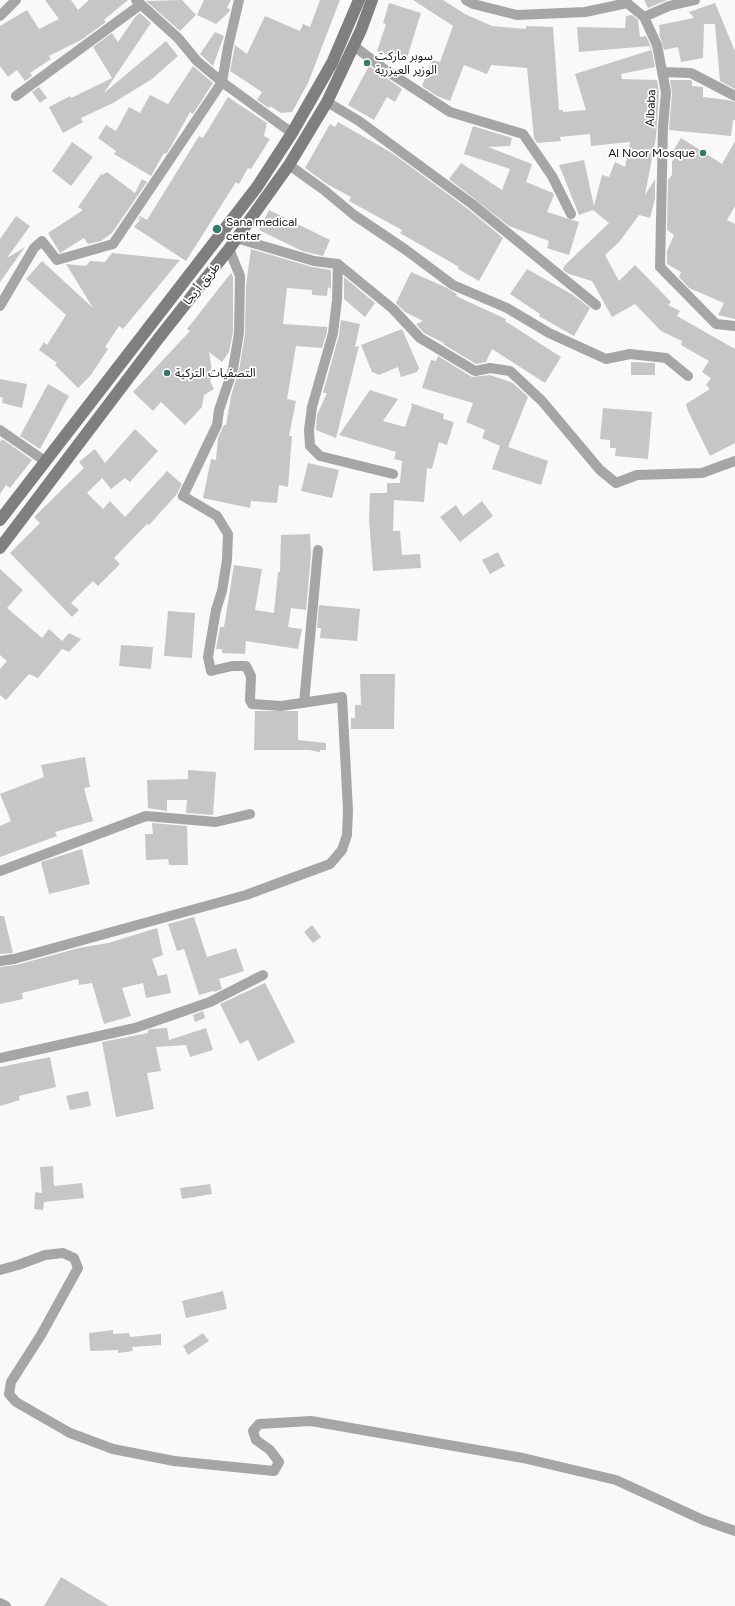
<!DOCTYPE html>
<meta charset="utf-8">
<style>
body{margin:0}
canvas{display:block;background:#fbf8fc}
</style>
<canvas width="735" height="1606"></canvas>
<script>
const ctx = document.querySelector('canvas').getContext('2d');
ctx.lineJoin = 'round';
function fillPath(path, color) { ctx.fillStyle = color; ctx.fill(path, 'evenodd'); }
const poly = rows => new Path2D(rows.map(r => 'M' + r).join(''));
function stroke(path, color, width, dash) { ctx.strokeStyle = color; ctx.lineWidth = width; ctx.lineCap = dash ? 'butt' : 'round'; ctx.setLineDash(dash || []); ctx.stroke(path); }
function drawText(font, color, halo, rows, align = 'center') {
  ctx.font = font + ' Figtree,"Noto Sans Arabic",sans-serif'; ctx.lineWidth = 3.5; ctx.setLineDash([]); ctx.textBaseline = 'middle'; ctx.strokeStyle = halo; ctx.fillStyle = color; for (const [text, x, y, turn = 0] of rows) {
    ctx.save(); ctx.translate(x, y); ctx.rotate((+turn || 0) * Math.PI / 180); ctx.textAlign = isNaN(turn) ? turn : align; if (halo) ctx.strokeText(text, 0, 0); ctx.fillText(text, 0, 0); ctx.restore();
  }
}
fillPath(poly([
 [45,0,71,0,78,10,89,0,128,0,104,20,106,22,81,40,49,56,51,59,30,73,32,76,25,81,17,70,8,77,0,66,0,26,27,10,39,29,59,19],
 [182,0,196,15,180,31,146,1],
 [204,0,231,0,227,8,230,9,229,12,216,24,197,15],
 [320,0,340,0,308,83,292,112,281,113,270,106,269,108,257,100,262,92,230,71,235,45,247,54,265,16,300,31,303,24,310,27],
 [413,0,443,0,465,14,492,26,526,29,526,26,553,27,559,110,563,110,563,112,586,110,575,74,651,50,650,46,579,52,577,27,625,28,626,16,632,15,638,20,640,37,646,36,651,47,655,67,621,74,622,79,657,80,659,92,656,137,645,195,655,179,655,199,650,218,639,215,620,241,605,255,619,281,635,265,671,302,668,305,680,311,677,316,735,349,735,443,710,456,688,411,686,404,710,389,706,385,711,378,702,372,709,361,681,345,682,341,661,331,635,304,612,317,592,281,569,274,563,270,564,266,609,223,593,210,579,215,559,165,584,160,594,206,602,175,609,177,615,162,625,167,630,142,591,146,590,134,560,137,561,141,537,143,534,138,527,68,491,65,487,74,464,65,450,101,437,96,422,86,432,60,440,62,453,26],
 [644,0,667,0,648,8],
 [389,3,421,13,406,61,377,51,386,24,383,23],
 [715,3,735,51,735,89,720,81,715,24,704,24,703,58,681,62,678,47,664,50,659,33,660,33,659,25,694,18,689,12],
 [140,13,151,23,104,93,166,41,178,56,152,79,113,103,81,118,83,122,63,133,49,107,70,96,71,98,112,78,93,47,112,33,118,42,135,17],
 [215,32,224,36,213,66,200,54],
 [193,66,213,83,193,114,190,112,170,148,166,154,164,153,151,176,114,154,116,151,98,138,106,125,116,131,129,107,140,113,150,95,168,104],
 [369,66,402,89,395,102,387,97,374,120,348,105],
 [670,80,690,80,692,81,692,86,703,87,703,97,728,100,735,102,735,120,733,120,731,136,669,130,672,93],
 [39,87,47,98,40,103,32,92],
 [228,97,267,123,264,136,270,139,251,169,248,168,239,184,236,182,186,261,134,227,142,217,137,220,140,216,147,220,199,136,203,138],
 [338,122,392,153,468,209,503,238,479,281,458,269,459,267,400,233,402,230,349,201,351,197,327,184,305,168,330,124,335,127],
 [473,126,512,138,510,146,488,147,532,164,526,182,553,193,554,195,547,212,579,222,569,255,547,248,549,241,509,226,449,179,461,163,502,190,510,169,464,154],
 [681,138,722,164,735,141,735,206,727,220,735,224,735,319,718,315,724,303,689,288,679,277,681,272,667,264,667,251,674,235,667,230,668,180,672,175,672,162,677,154,673,151],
 [72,142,93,157,71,186,52,171],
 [107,172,135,193,142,179,147,182,112,233,101,241,88,244,84,238,60,253,48,233,83,210,78,207,101,174,102,175],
 [269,210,330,240,323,256,302,251,259,230],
 [16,216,30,226,7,258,25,247,0,282,0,239],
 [251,249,312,267,331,270,331,289,328,287,327,296,312,295,312,290,287,288,283,324,327,327,327,332,322,348,296,346,287,399,296,401,289,436,292,436,288,487,279,485,277,503,251,501,250,508,203,498,211,459,216,460,218,438,224,425,226,425,231,396,239,370,245,334,246,285],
 [112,253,180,260,123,329,119,326,105,347,108,349,91,375,78,388,55,365,57,363,39,350,44,342,47,345,66,315,26,279,42,261,93,308,66,264,86,266,90,261,105,262],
 [527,269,573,295,590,308,574,336,539,316,540,314,510,294],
 [411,272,445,287,457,294,456,296,506,319,505,321,561,357,545,383,492,349,486,362,476,364,443,344,444,343,424,333,416,324,423,321,405,312,396,303],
 [231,273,233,277,233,332,229,352,222,362,209,352,213,377,210,381,214,389,204,395,202,407,185,425,161,402,153,411,133,392,190,331,187,329],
 [344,277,375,303,365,317,344,299],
 [341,320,360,324,355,347,359,346,336,438,316,430,317,415,327,393,323,393,339,335],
 [402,329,419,368,417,372,401,377,398,367,379,375,372,372,361,345],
 [438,356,472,377,490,375,513,383,528,397,508,447,548,461,541,485,492,469,500,446,482,438,485,430,466,422,473,403,422,388,431,360,436,361],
 [631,362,655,363,655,375,631,375],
 [0,379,27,384,22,408,2,403,3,398,0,397],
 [48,384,69,396,40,449,20,436],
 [370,390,398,399,383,421,405,427,412,406,411,403,444,414,443,419,454,422,447,445,439,442,432,469,427,468,424,502,394,500,393,531,400,531,402,555,420,554,421,568,373,571,369,520,370,493,387,493,387,483,400,483,402,461,394,459,396,452,339,435],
 [603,408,652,412,648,459,615,456,616,448,610,448,610,440,600,439],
 [135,429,158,451,130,482,125,478,111,489,102,478,87,493,103,509,110,501,125,517,167,471,182,484,177,494,149,525,147,524,114,558,120,564,98,586,93,581,71,603,79,610,72,617,10,553,40,523,34,517,84,468,79,462,95,449,105,463],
 [2,439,32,460,10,488,6,485,0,494,0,442],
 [308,463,339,470,332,498,301,491],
 [482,501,493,516,460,542,440,517,456,505,463,516],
 [310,534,311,555,306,610,291,608,288,627,302,629,298,649,246,641,245,654,222,653,222,649,216,649,220,627,224,627,234,565,262,569,255,610,274,613,278,572,280,572,281,535],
 [498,552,505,566,490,574,482,560],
 [0,569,23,590,7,608,42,638,49,629,62,641,69,633,81,639,69,652,62,649,38,678,29,674,6,700,0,695,0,669,7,661,0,655],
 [319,605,360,609,357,641,320,638,321,628,317,628],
 [168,611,195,613,192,658,164,656],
 [121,645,153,647,151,669,119,666],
 [360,674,395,674,394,729,351,729,351,718,355,718,355,705,361,705],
 [255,711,298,711,298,740,326,743,326,750,320,750,320,752,308,750,254,750],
 [85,757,90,787,84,788,93,821,55,832,57,836,0,857,0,826,11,821,0,794,44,777,41,765],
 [188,770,216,772,213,815,186,813,187,800,167,800,167,811,148,808,147,780,188,779],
 [152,823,187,826,188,865,169,865,168,859,146,860,145,834,153,834],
 [82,849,90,884,49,894,41,862],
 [0,916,4,916,13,953,0,954],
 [194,917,207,957,236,948,244,971,219,979,222,989,214,992,213,991,199,995,184,949,177,951,168,924],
 [312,925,321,937,313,943,304,932],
 [157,928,163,955,152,959,158,976,167,974,171,993,146,998,143,983,122,988,131,1016,104,1024,92,983,79,985,78,979,22,993,23,999,0,1004,0,967,16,965,79,948,108,943],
 [265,983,295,1042,258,1061,248,1040,240,1044,220,1004],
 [203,1011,205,1018,195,1022,193,1015],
 [167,1028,169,1040,206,1028,213,1050,190,1057,186,1045,156,1047,161,1071,147,1073,154,1109,116,1117,102,1042,148,1033,148,1030,151,1029],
 [50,1057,56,1087,19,1096,20,1100,0,1106,0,1067],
 [88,1091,91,1106,70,1110,66,1096],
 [53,1166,54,1186,82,1183,84,1198,44,1202,43,1210,34,1209,35,1192,42,1193,40,1167],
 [210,1184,212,1194,182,1199,180,1188],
 [223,1291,227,1309,186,1318,182,1301],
 [113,1330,113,1334,129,1333,130,1337,161,1334,161,1345,132,1347,133,1351,118,1353,118,1350,90,1351,89,1333],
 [203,1333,209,1341,188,1355,183,1346],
 [61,1577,109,1606,44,1606]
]), '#c8c5c9');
stroke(poly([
 [239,0,228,47,222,82,292,133],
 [466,0,473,4,517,15,585,12,627,3,644,17,657,45,666,92,663,127,660,267,716,324,735,326],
 [0,16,16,0],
 [644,17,669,6,695,0],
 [354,46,384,69,450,112,523,134,552,176,571,214],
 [662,72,691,73,735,96],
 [16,96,140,5],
 [327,102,359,121,472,204,596,305],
 [289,165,324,190,354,215,406,250,453,285,507,308,549,333,606,359,630,354,666,358,688,376],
 [236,238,314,261,338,264,393,309,420,338,475,371,490,368,510,371,542,401,600,470,616,483,637,475,702,473,735,461],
 [338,264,337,300,333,333,312,407,309,430,310,446,320,456,393,474],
 [0,306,34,248,42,241,57,260,113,244,222,82,197,61,178,38,136,0],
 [0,430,45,461],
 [304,703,318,550],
 [0,871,146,816,216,822,250,814],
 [0,961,14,959,246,895,330,864,342,850,347,835,348,810,342,697,281,706,252,704,250,700,251,676,246,666,232,666,211,671,208,657,216,610,222,591,227,560,228,534,217,516,183,496,217,425,219,410,233,369,239,333,240,276,229,249],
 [0,1058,135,1028,210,1002,263,975],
 [0,1270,18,1265,45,1255,63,1253,74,1258,78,1268,41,1335,11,1382,9,1394,16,1402,70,1433,113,1449,174,1461,274,1471,279,1462,270,1450,256,1440,253,1431,259,1424,311,1421,523,1458,616,1480,703,1520,735,1531],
 [0,1603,6,1606]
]), '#a7a6a7', 10);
stroke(poly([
 [0,520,257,187,292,133,332,63,359,0],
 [0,548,158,339,229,249,289,165,327,102,361,30,372,0]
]), '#807e80', 12);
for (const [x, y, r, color] of [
 [367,63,4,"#377868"],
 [703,153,4,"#377868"],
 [217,229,5,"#377868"],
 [167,373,4,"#377868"]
]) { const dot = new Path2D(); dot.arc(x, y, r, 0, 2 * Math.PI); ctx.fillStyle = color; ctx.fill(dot); stroke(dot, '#fff', 1.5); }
drawText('12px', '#141315', '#fff', [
 ["سوبر ماركت",375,56],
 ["الوزير العيزرية",375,70],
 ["Al Noor Mosque",695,153,"right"],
 ["Sana medical",226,222],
 ["center",226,236],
 ["التصفيات التركية",175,373]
], 'left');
drawText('12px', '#141315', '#fff', [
 ["Albaba",651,108,-88],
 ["طريق أريحا",202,284,-51]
]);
</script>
